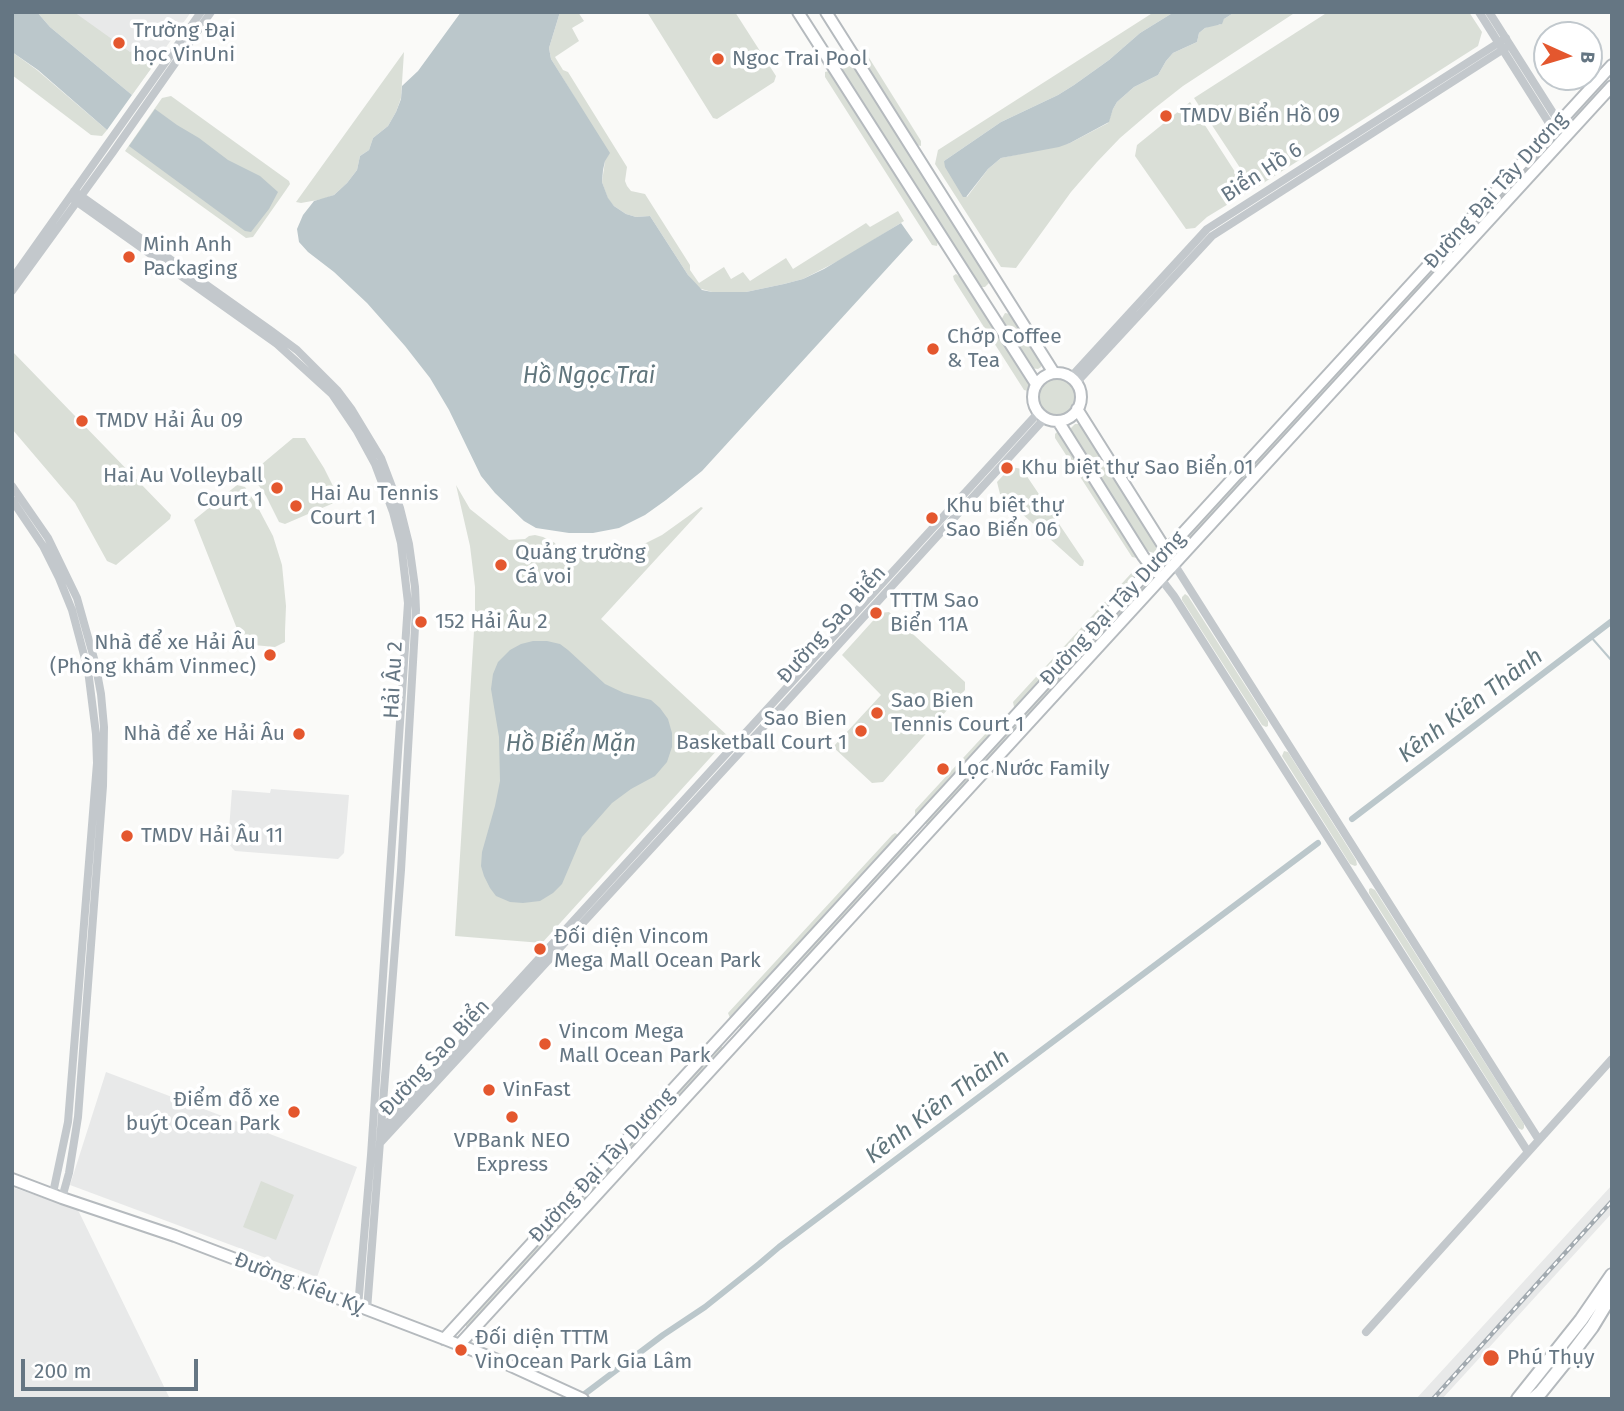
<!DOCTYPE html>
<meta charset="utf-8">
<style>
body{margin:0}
#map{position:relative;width:1624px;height:1411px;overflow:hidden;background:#fafaf8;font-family:"Fira Sans",sans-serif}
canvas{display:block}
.frame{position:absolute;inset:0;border:14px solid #657683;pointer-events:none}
.north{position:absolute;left:1533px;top:21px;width:70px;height:70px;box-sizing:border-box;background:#fff;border:2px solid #c1c8cd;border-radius:50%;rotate:94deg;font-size:19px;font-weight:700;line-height:28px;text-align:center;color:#657683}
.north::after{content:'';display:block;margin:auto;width:24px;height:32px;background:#e4572e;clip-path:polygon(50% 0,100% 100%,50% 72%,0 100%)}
.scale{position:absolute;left:21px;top:1359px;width:177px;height:32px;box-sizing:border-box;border:4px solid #657683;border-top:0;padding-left:9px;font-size:21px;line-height:24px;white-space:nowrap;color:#657683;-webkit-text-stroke:5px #fff;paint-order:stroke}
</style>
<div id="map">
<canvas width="1624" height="1411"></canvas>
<div class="frame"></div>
<div class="north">B</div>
<div class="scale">200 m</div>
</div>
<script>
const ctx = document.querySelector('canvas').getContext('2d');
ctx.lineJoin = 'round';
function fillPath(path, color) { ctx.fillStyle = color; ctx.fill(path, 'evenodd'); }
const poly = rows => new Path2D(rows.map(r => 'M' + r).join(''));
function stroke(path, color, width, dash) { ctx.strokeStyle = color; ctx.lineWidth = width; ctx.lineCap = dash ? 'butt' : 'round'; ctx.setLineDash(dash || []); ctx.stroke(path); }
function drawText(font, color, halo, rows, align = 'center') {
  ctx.font = font + ' "Fira Sans",sans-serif'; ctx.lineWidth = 7; ctx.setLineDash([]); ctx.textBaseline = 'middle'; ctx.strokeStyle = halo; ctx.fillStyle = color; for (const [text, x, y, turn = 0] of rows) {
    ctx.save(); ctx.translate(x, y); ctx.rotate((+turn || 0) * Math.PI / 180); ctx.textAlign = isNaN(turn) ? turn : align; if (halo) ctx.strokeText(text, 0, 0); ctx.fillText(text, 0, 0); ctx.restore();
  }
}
fillPath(poly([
 [37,12,191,12,132,95],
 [271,789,349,795,344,853,338,859,235,851,228,843,232,790,270,793],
 [106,1072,357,1167,317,1277,70,1185],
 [1612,1185,1612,1213,1442,1399,1416,1399],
 [12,1187,78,1210,170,1399,12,1399]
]), '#e8e9e9');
fillPath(poly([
 [37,12,74,12,130,52,136,50,139,45,158,59,132,95,50,27],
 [560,12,578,12,584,21,572,28,579,41,555,57,563,70,568,72,627,167,625,181,627,186,631,191,645,194,690,265,690,270,699,283,724,267,731,279,743,272,750,281,786,258,793,269,866,223,870,227,898,211,904,221,846,257,803,279,784,284,746,292,712,292,698,288,688,275,650,216,636,217,626,214,614,206,608,199,602,182,605,161,575,98,551,59,549,48],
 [647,12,735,12,776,76,774,82,717,119,713,118],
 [1154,12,1174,12,1140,33,1109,60,1074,85,1058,95,1001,122,944,161,967,197,988,169,1001,158,1070,143,1108,123,1113,109,1117,102,1134,87,1158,75,1166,61,1173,53,1197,42,1199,33,1205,28,1215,24,1220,25,1224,19,1235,12,1296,12,1183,86,1155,108,1120,138,1097,162,1071,192,1016,268,1001,267,935,164,938,150],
 [1328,12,1469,12,1482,32,1478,46,1254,189,1194,98],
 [861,50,866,53,921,141,921,146,916,145,859,56,859,52],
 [12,52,37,70,107,130,102,136,91,135,12,75],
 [404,52,401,98,396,112,388,126,373,138,369,150,360,156,357,170,347,183,334,195,323,199,301,203,296,202],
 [848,64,855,68,988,276,989,283,985,287,980,287,842,72,843,67],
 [829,71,938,241,937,246,932,245,825,77,825,72],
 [171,96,289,181,290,184,286,190,253,237,246,238,125,151,162,98],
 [1190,102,1248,192,1207,217,1195,228,1186,229,1135,156,1137,145],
 [1550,140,1553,142,1183,548,1181,548,1179,545],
 [956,274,960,277,1030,386,1030,388,1028,391,1024,390,954,280,953,276],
 [1005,313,1011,314,1041,360,1041,367,1038,369,1030,368,1001,320],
 [12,351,171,515,170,519,116,565,107,561,75,503,12,429],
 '1039 397a18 18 0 1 1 36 0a18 18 0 1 1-36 0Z',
 [1075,424,1081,424,1158,548,1154,553,1147,551,1071,433,1071,428],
 [1057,432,1061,435,1138,556,1137,558,1132,557,1055,438,1055,434],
 [293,438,305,438,324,468,337,494,336,502,285,524,279,522,266,496,255,480,256,469],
 [1011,467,1022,469,1084,561,1083,566,1080,566,1000,494,997,482],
 [237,485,245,487,255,502,273,536,282,565,286,606,285,631,285,642,275,647,243,644,194,520],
 [456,485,470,509,509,540,525,539,529,536,535,535,543,537,555,543,559,553,576,558,588,559,628,552,662,535,701,507,703,508,601,619,729,737,542,943,455,936,475,615,475,587,470,546],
 [1137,567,1141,567,1142,572,1017,707,1014,707,1013,702],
 [1147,579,1150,580,1150,585,929,825,926,824,926,820],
 [1185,594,1188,596,1268,721,1268,726,1266,727,1262,725,1182,600,1182,597],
 [889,612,965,682,965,690,883,782,872,783,833,747,881,695,842,655,880,613],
 [1000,718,1003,718,1003,723,917,815,915,815,915,810],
 [1284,751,1288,752,1356,860,1357,865,1355,866,1350,864,1282,756],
 [895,833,897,834,898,837,730,1018,728,1013,892,835],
 [907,842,908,843,909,846,742,1028,740,1028,739,1024],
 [1371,888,1375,890,1524,1124,1524,1128,1522,1130,1518,1128,1369,893,1369,889],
 [721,1045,723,1049,471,1325,466,1327,466,1321,718,1046],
 [261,1181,294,1195,276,1240,243,1227]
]), '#dadfd7');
fillPath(poly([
 [12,12,37,12,50,27,132,95,107,130,38,70,12,52],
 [461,12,560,12,549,48,551,59,610,153,605,161,603,170,602,182,608,198,614,206,626,214,636,217,650,216,688,275,702,290,712,292,746,292,784,284,803,279,824,269,901,223,913,240,702,471,666,500,645,515,619,528,593,533,569,533,536,528,524,521,495,493,481,476,449,410,430,378,405,346,367,303,334,272,308,252,299,242,297,229,303,215,314,201,334,195,347,183,357,170,360,156,369,150,373,138,388,126,396,112,401,99,402,86,418,71],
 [1174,12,1235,12,1224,19,1222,24,1205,28,1199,33,1197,42,1173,53,1166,61,1158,75,1134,87,1117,102,1113,109,1109,122,1070,143,1059,147,1001,158,988,169,966,197,963,197,945,167,944,161,1001,122,1058,95,1074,85,1109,60,1140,33],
 [155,109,177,125,199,138,228,160,260,176,278,192,269,209,251,232,245,231,129,146],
 [533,641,547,641,560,644,568,650,605,684,624,693,651,700,660,708,668,719,672,733,672,747,667,762,655,776,631,789,612,803,582,837,562,884,553,893,540,901,523,903,510,902,496,896,490,888,484,876,481,866,482,852,495,806,500,781,499,737,491,689,493,674,498,662,510,650,521,644]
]), '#bbc7cb');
stroke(poly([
 [1591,637,1612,661]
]), '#bbc7cb', 2);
stroke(poly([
 [1352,819,1612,621],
 [578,1399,663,1335,705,1307,759,1264,779,1247,1318,843]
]), '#bbc7cb', 6);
const major = poly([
 [798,12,1036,384],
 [826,12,1054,373],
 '1033 397a24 24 0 1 1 48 0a24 24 0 1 1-48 0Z',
 [1077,409,1169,555],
 [1058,421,1143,556,1155,572],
 [12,1179,62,1198,175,1236,447,1340,500,1361,583,1399],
 [444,1339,1612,65],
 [459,1345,1612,86]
]);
const highway = poly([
 [1518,1399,1581,1320,1612,1275],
 [1533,1399,1541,1392,1570,1356,1592,1327,1612,1294]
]);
stroke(major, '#b5babe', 14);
stroke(highway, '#b4b9bd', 16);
stroke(poly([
 [1479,12,1561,142],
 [1489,12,1567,135],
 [74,191,270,330,297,350,337,390,352,410,381,458,400,508,409,544,415,587,416,610,401,870,367,1310],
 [70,197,277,344,332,394,357,431,375,464,393,512,401,543,408,603,371,1155,358,1307],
 [12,279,201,12],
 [12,291,113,152,211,12],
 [1070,378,1207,229,1506,38],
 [1076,383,1212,236,1510,45],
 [12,486,48,538,77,598,95,662,101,694,104,727,103,786,78,1117,69,1173,62,1198],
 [12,500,43,546,59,578,72,610,88,670,96,734,97,763,68,1122,53,1193],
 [1174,564,1539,1140],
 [1161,579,1174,596,1528,1152],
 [381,1130,449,1057,1038,413],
 [380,1143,778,711,1045,418],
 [1366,1332,1612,1059]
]), '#c3c8cc', 8);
stroke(major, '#fff', 10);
stroke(highway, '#fff', 12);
const rail = poly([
 [1433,1399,1612,1201]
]);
stroke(rail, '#a2aab0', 4.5);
stroke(rail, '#fff', 2, [5]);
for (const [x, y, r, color] of [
 [119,43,7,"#e4572e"],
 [718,59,7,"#e4572e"],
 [1166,116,7,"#e4572e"],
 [129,257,7,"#e4572e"],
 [933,349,7,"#e4572e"],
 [82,421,7,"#e4572e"],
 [1007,468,7,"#e4572e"],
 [277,488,7,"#e4572e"],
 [296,506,7,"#e4572e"],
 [932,518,7,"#e4572e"],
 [501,565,7,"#e4572e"],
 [876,613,7,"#e4572e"],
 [421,622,7,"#e4572e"],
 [270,655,7,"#e4572e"],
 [877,713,7,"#e4572e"],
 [861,731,7,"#e4572e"],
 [299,734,7,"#e4572e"],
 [943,769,7,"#e4572e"],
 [127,836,7,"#e4572e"],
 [540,949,7,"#e4572e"],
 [545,1044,7,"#e4572e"],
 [489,1090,7,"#e4572e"],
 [294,1112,7,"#e4572e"],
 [512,1117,7,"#e4572e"],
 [461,1350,7,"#e4572e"],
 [1491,1358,9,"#e4572e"]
]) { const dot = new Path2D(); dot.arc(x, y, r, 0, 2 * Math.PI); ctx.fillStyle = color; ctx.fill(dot); stroke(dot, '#fff', 2.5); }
drawText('21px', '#657683', '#fff', [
 ["Trường Đại",133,31],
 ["học VinUni",133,55],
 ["Ngoc Trai Pool",732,59],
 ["TMDV Biển Hồ 09",1180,116],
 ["Minh Anh",143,245],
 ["Packaging",143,269],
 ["Chớp Coffee",947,337],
 ["& Tea",947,361],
 ["TMDV Hải Âu 09",96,421],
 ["Khu biệt thự Sao Biển 01",1021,468],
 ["Hai Au Volleyball",263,476,"right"],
 ["Court 1",263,500,"right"],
 ["Hai Au Tennis",310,494],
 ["Court 1",310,518],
 ["Khu biệt thự",946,506],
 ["Sao Biển 06",946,530],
 ["Quảng trường",515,553],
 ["Cá voi",515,577],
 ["TTTM Sao",890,601],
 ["Biển 11A",890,625],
 ["152 Hải Âu 2",435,622],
 ["Nhà để xe Hải Âu",256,643,"right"],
 ["(Phòng khám Vinmec)",256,667,"right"],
 ["Sao Bien",891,701],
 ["Tennis Court 1",891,725],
 ["Sao Bien",847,719,"right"],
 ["Basketball Court 1",847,743,"right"],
 ["Nhà để xe Hải Âu",285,734,"right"],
 ["Lọc Nước Family",957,769],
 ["TMDV Hải Âu 11",141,836],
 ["Đối diện Vincom",554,937],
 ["Mega Mall Ocean Park",554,961],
 ["Vincom Mega",559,1032],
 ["Mall Ocean Park",559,1056],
 ["VinFast",503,1090],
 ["Điểm đỗ xe",280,1100,"right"],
 ["buýt Ocean Park",280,1124,"right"],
 ["VPBank NEO",512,1141,"center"],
 ["Express",512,1165,"center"],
 ["Đối diện TTTM",475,1338],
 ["VinOcean Park Gia Lâm",475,1362],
 ["Phú Thụy",1507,1358]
], 'left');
drawText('21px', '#657683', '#fff', [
 ["Biển Hồ 6",1262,173,-33],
 ["Đường Đại Tây Dương",1496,191,-48],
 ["Đường Đại Tây Dương",1113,609,-47],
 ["Đường Sao Biển",832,625,-48],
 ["Hải Âu 2",394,680,-87],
 ["Đường Sao Biển",435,1058,-47],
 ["Đường Đại Tây Dương",602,1166,-47],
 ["Đường Kiêu Kỵ",299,1284,21]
]);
drawText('italic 23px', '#60757c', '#fff', [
 ["Hồ Ngọc Trai",589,377],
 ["Kênh Kiên Thành",1471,706,-37],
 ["Hồ Biển Mặn",571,745],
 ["Kênh Kiên Thành",938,1107,-37]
]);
</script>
